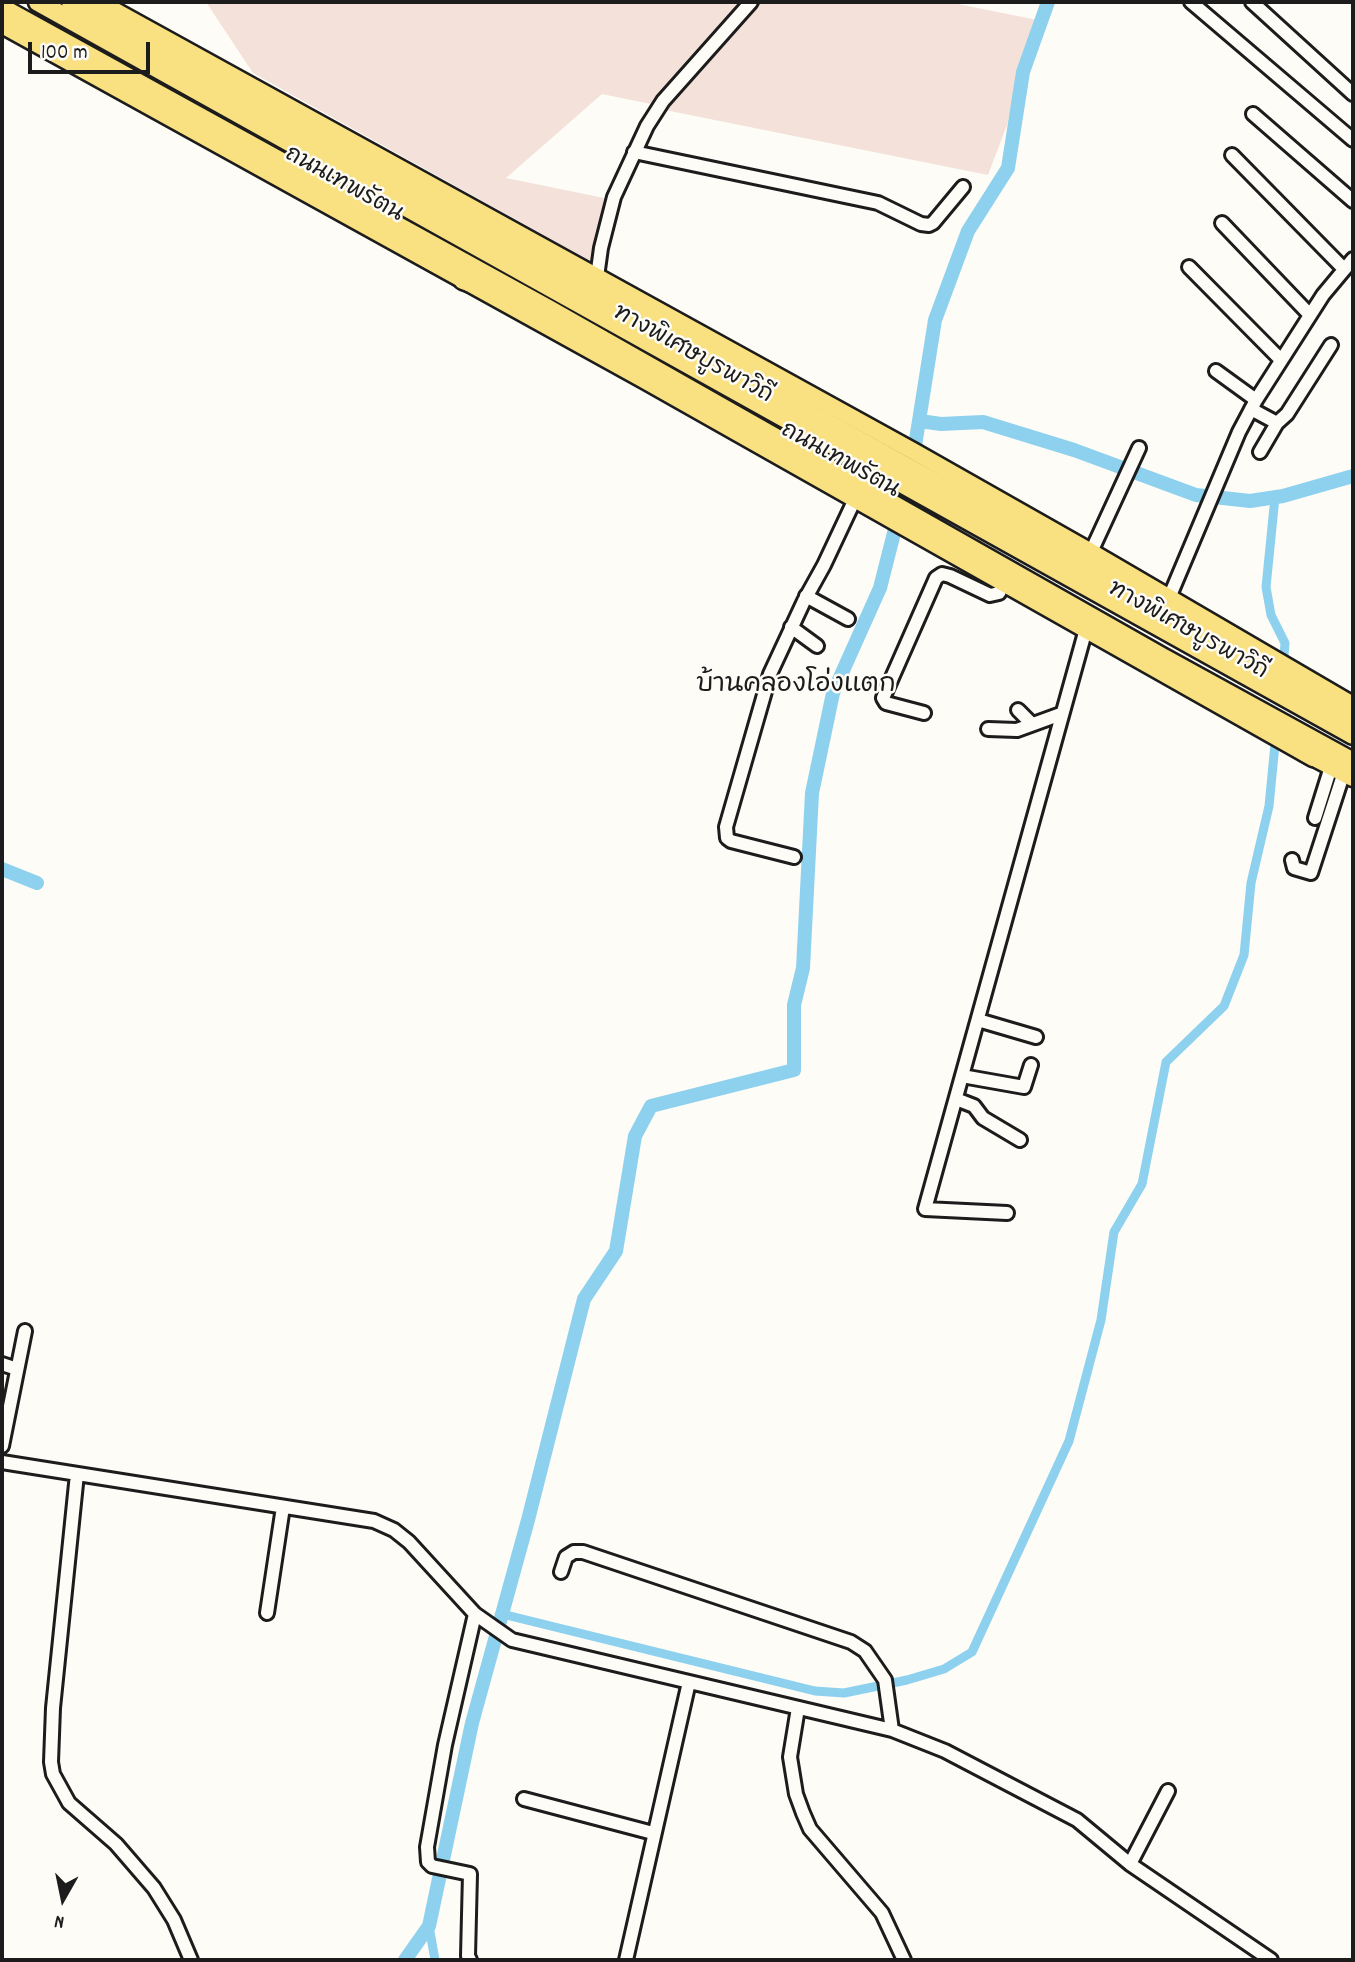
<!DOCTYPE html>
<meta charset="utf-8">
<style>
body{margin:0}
#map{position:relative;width:1355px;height:1962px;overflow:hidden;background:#fdfcf7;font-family:Dekko,sans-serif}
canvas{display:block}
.frame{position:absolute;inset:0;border:4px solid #1c1c1c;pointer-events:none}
.north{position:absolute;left:28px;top:1864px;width:70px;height:70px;-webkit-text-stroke:5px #fdfcf7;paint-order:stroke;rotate:189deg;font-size:19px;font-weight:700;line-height:28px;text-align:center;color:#1c1c1c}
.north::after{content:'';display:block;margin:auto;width:24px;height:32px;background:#1c1c1c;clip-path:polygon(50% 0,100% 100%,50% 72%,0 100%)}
.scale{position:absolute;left:28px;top:42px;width:122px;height:32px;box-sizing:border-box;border:4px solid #1c1c1c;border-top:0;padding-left:9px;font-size:21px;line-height:24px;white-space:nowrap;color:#1c1c1c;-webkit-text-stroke:5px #fdfcf7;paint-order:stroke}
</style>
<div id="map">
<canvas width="1355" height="1962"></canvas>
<div class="frame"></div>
<div class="north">N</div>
<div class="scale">100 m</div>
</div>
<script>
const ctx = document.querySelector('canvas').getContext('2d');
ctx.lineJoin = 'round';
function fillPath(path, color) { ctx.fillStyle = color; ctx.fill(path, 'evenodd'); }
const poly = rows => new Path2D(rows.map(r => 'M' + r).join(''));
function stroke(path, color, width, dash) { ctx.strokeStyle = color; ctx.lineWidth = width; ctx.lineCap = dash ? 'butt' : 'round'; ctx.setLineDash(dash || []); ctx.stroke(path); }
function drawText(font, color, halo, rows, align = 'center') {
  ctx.font = font + ' Dekko,"Playpen Sans Thai",sans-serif'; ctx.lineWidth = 5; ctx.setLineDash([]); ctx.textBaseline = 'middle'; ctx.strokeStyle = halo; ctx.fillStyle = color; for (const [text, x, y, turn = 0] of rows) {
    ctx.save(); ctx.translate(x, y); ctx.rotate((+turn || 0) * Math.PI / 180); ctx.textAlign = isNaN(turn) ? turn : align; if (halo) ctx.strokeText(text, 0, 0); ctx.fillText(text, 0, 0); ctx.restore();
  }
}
fillPath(poly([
 [206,2,743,2,651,104,602,94,506,178,604,198,592,262,253,73],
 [757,2,948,2,1037,20,1025,46,1007,125,988,175,660,109]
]), '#f3e1da');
stroke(poly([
 [1275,497,1266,587,1271,615,1285,643,1283,668],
 [502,1614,815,1691,844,1693,907,1680,944,1669,972,1652,1069,1441,1101,1320,1114,1232,1142,1184,1166,1062,1224,1006,1244,955,1251,883,1269,806,1276,734],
 [429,1926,435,1960]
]), '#8dd1ee', 9);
stroke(poly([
 [920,421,941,424,983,422,1074,450,1196,495,1250,501,1283,496,1353,476],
 [915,446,935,320,968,231,1008,168,1023,72,1048,2],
 [2,869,37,883],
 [405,1960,429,1926,472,1723,528,1520,584,1299,616,1251,635,1136,651,1106,794,1070,794,1005,803,968,812,793,833,693,880,588,895,529]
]), '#8dd1ee', 14);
const minor = poly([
 [1191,2,1353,140],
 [1252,2,1353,94],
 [1253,114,1353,201],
 [634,152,878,203,921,224,929,225,933,223,963,187],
 [1232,155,1344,269],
 [1222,223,1310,315],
 [1189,267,1281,360],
 [597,277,601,248,614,197,647,126,663,101,751,2],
 [1216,371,1256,400],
 [1251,409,1277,423,1287,414,1331,345],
 [1260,452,1277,423],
 [1091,552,1139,448],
 [806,596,848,619],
 [1169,598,1239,432,1256,400,1323,295,1353,259],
 [791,627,817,646],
 [1018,710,1032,724],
 [924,713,886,703,883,698,936,578,942,574,950,576,990,595,999,593,1004,583],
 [988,729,1017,730,1061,714],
 [1315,818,1330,770],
 [794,857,731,841,727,838,726,827,770,674,804,601,824,565,855,499],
 [1292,860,1294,868,1311,873,1342,778],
 [978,1020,1036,1037],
 [962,1076,1024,1087,1031,1065],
 [956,1099,974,1106,983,1118,1020,1140],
 [1007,1213,925,1209,1086,629],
 [2,1364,17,1369],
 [2,1446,25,1331],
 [2,1462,374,1521,394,1530,409,1542,475,1614,512,1640,892,1730,945,1751,1077,1820,1130,1864,1271,1960],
 [77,1474,53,1708,51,1762,53,1774,69,1803,116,1844,154,1888,174,1920,191,1960],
 [561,1572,566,1557,574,1552,583,1552,851,1642,865,1651,885,1680,892,1730],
 [267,1613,283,1507],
 [798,1708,790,1757,796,1794,803,1813,810,1829,882,1913,904,1960],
 [524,1799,653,1833],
 [1130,1864,1168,1791],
 [470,1960,468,1956,470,1874,432,1866,428,1862,427,1847,445,1745,475,1614],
 [626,1960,689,1682]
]);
const major = poly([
 [99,2,913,451,1091,552,1353,705],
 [2,25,644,380,1313,758]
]);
const highway = poly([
 [38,2,1353,735],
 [71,2,983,509,1353,721],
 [2,8,550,310,1162,657,1353,762],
 [463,280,507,295],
 [1305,752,1353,777]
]);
stroke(minor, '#1c1c1c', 18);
stroke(major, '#1c1c1c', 21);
stroke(highway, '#1c1c1c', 23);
stroke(minor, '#fdfcf7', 12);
stroke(major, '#f9e181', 16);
stroke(highway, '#f9e181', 18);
drawText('23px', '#1c1c1c', '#fdfcf7', [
 ["ถนนเทพรัตน",343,186,29],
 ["ทางพิเศษบูรพาวิถี",692,356,29],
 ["ถนนเทพรัตน",839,462,29],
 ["ทางพิเศษบูรพาวิถี",1187,632,29]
]);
drawText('26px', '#1c1c1c', '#fdfcf7', [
 ["บ้านคลองโอ่งแตก",796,687]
]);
</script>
